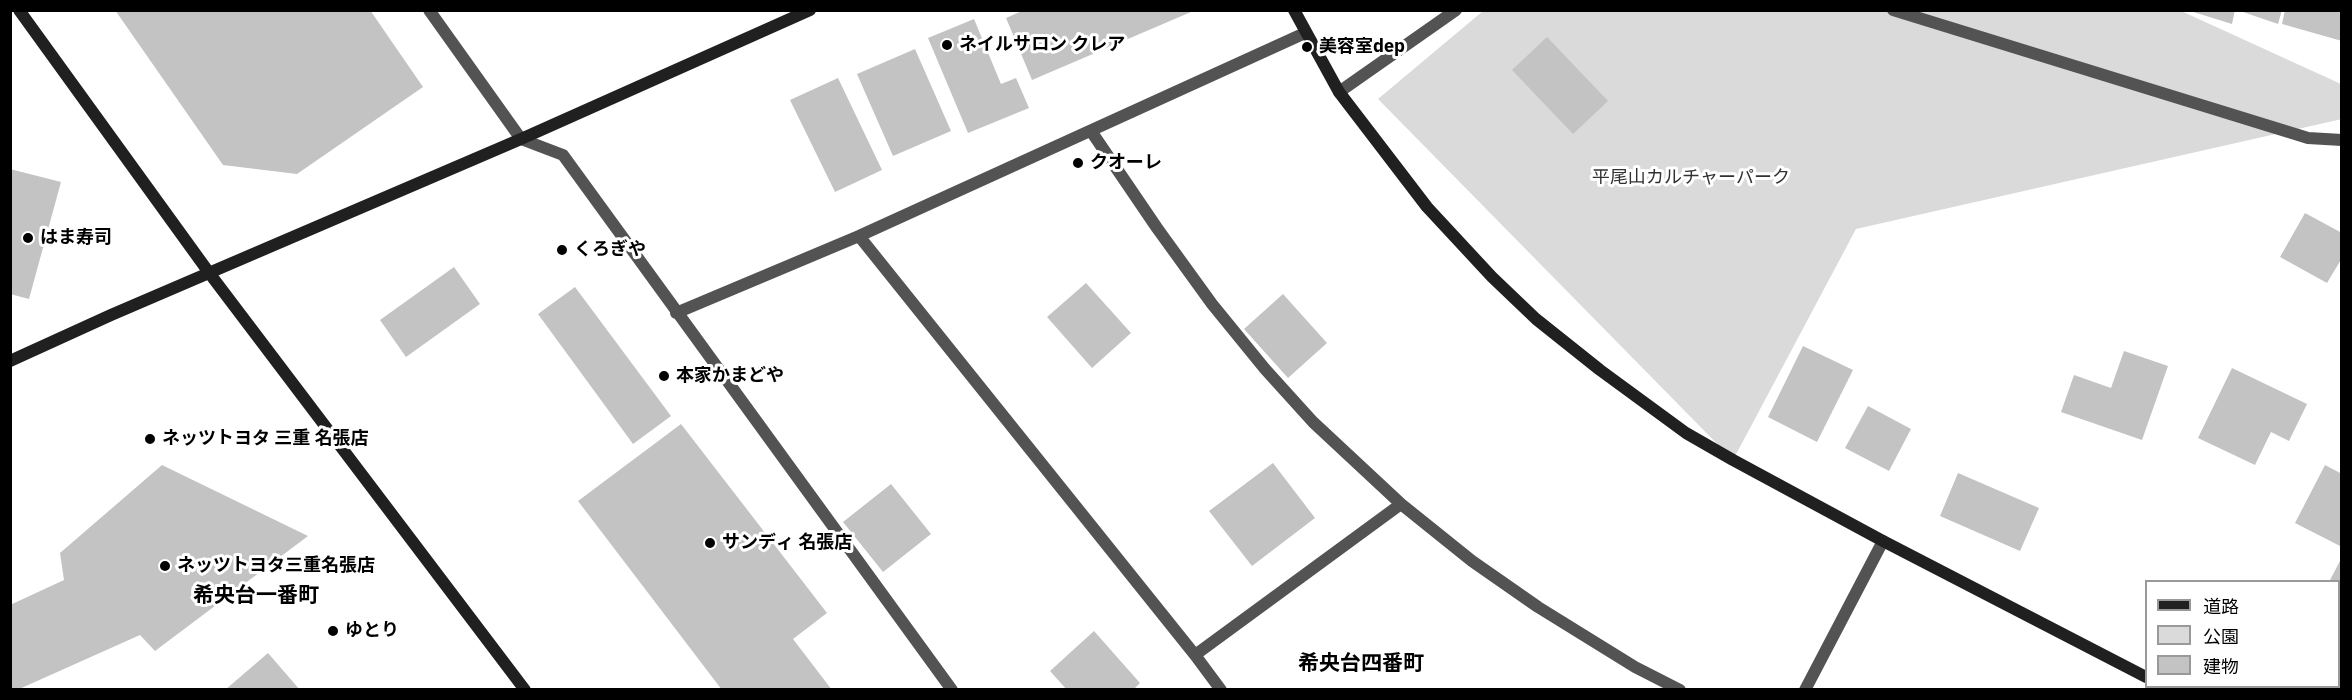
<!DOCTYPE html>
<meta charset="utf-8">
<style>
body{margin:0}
#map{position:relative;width:2352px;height:700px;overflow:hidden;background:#fff;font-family:"IBM Plex Sans","Noto Sans JP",sans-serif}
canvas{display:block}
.frame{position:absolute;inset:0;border:12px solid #000;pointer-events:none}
.legend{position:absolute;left:2145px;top:580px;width:195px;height:108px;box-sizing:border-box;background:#fff;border:2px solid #999;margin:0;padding:8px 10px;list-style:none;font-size:18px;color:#000}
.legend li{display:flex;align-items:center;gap:12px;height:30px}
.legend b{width:30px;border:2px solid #999}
</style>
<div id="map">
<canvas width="2352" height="700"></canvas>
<div class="frame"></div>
<ul class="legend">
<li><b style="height:8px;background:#202020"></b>道路</li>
<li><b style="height:16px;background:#dadada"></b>公園</li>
<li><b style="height:16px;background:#c3c3c3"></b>建物</li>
</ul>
</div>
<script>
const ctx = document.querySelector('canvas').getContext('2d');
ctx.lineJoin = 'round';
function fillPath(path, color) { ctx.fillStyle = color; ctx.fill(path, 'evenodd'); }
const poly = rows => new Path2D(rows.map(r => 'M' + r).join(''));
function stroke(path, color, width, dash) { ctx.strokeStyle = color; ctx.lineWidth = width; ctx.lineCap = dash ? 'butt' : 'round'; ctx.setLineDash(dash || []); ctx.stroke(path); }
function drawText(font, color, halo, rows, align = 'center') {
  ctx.font = font + ' "IBM Plex Sans","Noto Sans JP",sans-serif'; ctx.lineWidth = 6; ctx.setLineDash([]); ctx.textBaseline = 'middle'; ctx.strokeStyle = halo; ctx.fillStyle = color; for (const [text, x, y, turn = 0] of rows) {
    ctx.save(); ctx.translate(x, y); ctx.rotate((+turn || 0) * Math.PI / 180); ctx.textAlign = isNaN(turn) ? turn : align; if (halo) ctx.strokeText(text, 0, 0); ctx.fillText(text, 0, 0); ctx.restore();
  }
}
fillPath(poly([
 [2179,10,2341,84,2342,119,1856,229,1733,460,1378,99,1483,11]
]), '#dadada');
fillPath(poly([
 [115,10,370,10,423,87,297,174,223,165],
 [1024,10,1190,10,1191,12,1032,80,1006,18],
 [2187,10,2235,10,2232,24],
 [2244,10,2282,10,2278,24,2243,12],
 [2285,10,2342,10,2342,41,2282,24],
 [974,19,1001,84,1016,78,1029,108,968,133,928,38],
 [1547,37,1608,101,1573,134,1512,70],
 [915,49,951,131,893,156,857,74],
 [838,78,882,170,835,192,790,100],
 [10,169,61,182,29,299,10,294],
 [2305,213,2342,233,2342,258,2327,283,2280,257],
 [454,267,480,304,406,357,380,320],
 [1086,283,1131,333,1092,368,1047,317],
 [575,287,671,416,633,444,538,314],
 [1283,294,1327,343,1288,378,1244,329],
 [1803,346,1853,370,1817,442,1768,417],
 [2124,351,2168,366,2142,440,2061,412,2074,375,2111,388],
 [2232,368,2307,404,2289,441,2271,432,2255,465,2198,438],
 [1868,406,1911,429,1889,471,1845,448],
 [681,424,827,613,793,639,832,690,722,690,578,501],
 [1273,463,1315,518,1252,566,1209,511],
 [162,465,308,536,155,651,140,635,17,690,10,690,10,605,64,580,60,553],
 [2325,465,2342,474,2342,547,2295,523],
 [1958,473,2039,508,2020,551,1940,516],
 [891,484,931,534,883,572,843,522],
 [2342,557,2342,608,2338,607,2338,582,2329,582],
 [1094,631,1140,683,1133,690,1067,690,1050,671],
 [268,653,300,690,225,690],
 [2260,686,2326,686,2324,690,2266,690]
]), '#c3c3c3');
stroke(poly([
 [429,10,521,139,563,155,952,690],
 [1893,10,2308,138,2342,140],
 [1339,92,1456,10],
 [1091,131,1157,228,1212,304,1265,369,1313,422,1401,504,1472,561,1538,607,1635,667,1680,690],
 [859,236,1195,655,1221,690],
 [676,313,859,236,1305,33],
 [1195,655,1401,504],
 [1805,690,1883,541]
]), '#535353', 12);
stroke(poly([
 [19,10,210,274,525,690],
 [1294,10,1339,92,1427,207,1492,277,1536,319,1600,370,1686,433,1733,460,1883,541,2146,677],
 [10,361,111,315,521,139,810,10],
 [2165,686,2172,690]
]), '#202020', 12);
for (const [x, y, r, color] of [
 [947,45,6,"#000"],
 [1307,47,6,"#000"],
 [1078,163,6,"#000"],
 [28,238,6,"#000"],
 [562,250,6,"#000"],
 [664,376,6,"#000"],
 [150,439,6,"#000"],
 [710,543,6,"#000"],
 [165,566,6,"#000"],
 [333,631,6,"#000"]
]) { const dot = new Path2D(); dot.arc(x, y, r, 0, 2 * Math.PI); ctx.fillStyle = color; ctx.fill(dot); stroke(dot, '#fff', 2); }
drawText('bold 18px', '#000', '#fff', [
 ["ネイルサロン クレア",959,45],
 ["美容室dep",1319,47],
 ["クオーレ",1090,163],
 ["はま寿司",40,238],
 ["くろぎや",574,250],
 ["本家かまどや",676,376],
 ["ネッツトヨタ 三重 名張店",162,439],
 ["サンディ 名張店",722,543],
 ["ネッツトヨタ三重名張店",177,566],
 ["ゆとり",345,631]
], 'left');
drawText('18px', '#313131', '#fff', [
 ["平尾山カルチャーパーク",1691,178]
]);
drawText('bold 21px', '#000', '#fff', [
 ["希央台一番町",256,596],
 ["希央台四番町",1361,664]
]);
</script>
